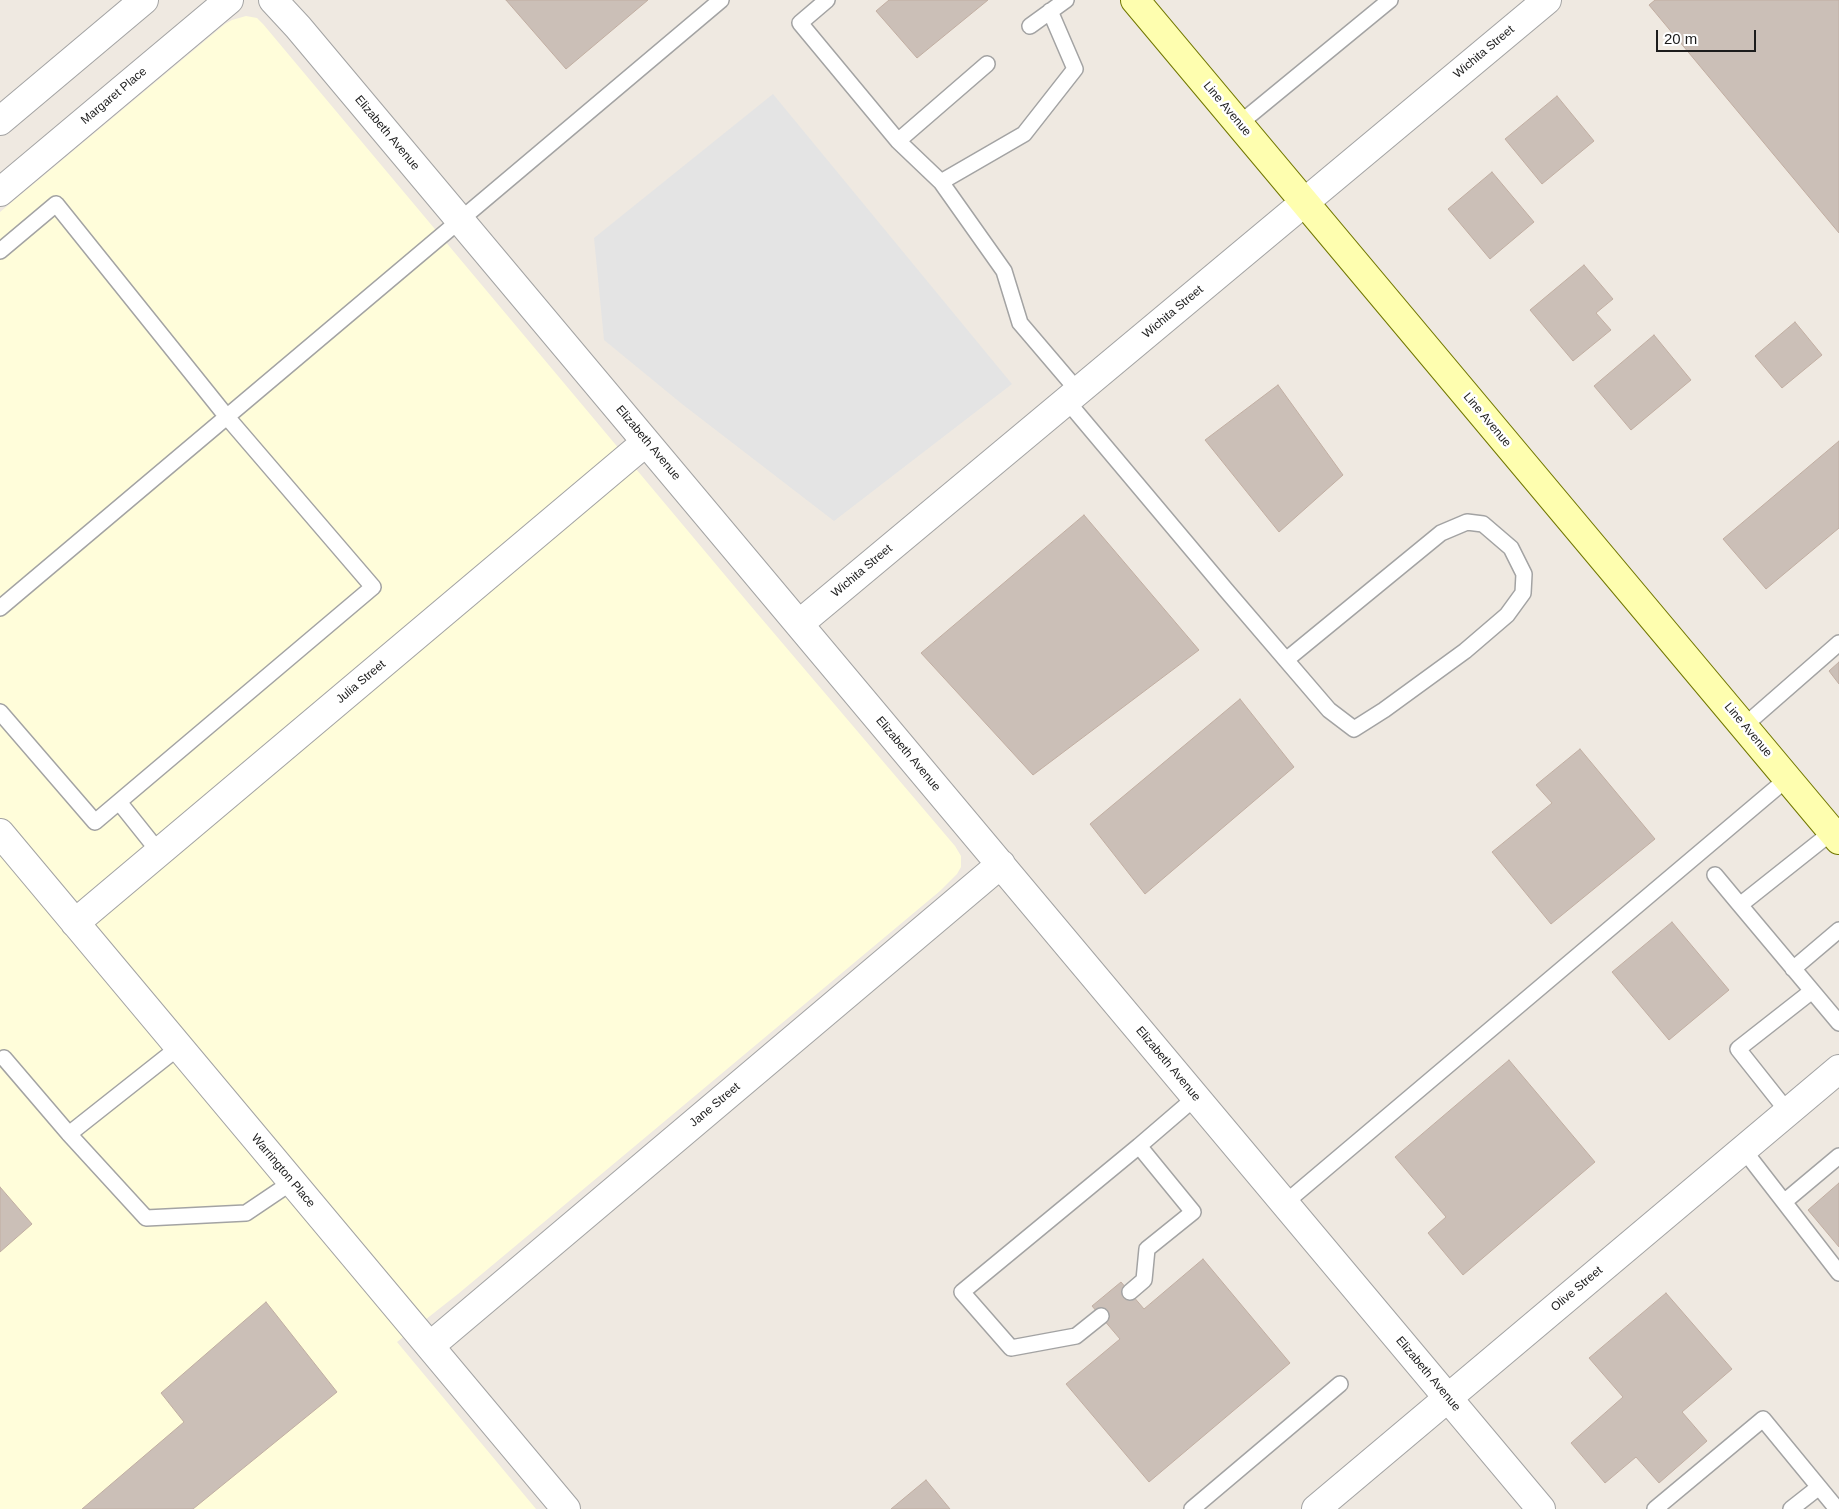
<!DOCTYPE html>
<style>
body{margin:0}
#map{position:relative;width:1839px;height:1509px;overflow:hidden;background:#efe9e1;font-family:Arial,sans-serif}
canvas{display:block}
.scale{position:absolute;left:1656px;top:30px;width:100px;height:22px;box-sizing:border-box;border:2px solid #1c1c1c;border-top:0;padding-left:6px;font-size:15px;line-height:18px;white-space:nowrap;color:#1c1c1c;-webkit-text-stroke:4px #fff;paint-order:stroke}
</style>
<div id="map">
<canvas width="1839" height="1509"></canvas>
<div class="scale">20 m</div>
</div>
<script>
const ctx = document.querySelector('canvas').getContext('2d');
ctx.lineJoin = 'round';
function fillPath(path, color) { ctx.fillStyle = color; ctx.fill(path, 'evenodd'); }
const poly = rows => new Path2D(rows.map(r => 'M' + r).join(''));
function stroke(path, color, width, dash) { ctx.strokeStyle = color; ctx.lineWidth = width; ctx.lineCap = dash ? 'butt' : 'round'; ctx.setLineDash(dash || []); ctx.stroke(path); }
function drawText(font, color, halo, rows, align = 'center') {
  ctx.font = font + ' Arial,sans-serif'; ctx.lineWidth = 5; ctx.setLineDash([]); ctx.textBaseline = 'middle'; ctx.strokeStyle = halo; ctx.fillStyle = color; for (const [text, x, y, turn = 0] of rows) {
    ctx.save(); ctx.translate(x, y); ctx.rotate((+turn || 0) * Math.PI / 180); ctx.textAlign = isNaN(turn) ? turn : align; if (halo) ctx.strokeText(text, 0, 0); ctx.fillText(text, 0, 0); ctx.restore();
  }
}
fillPath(poly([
 [246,16,257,18,263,24,750,605,955,846,961,856,961,867,957,874,940,891,458,1294,397,1342,536,1509,0,1509,0,212,225,24,232,20]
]), '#fffdda');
fillPath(poly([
 [773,94,1012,384,834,521,682,404,604,340,594,238]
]), '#e4e4e4');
const building = poly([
 [506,0,648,0,566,69,506,0],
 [889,0,988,0,917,58,876,11,889,0],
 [1655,0,1839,0,1839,233,1649,5,1655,0],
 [1557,96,1594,141,1542,184,1505,139,1557,96],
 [1492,172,1534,222,1490,259,1448,209,1492,172],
 [1584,265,1613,299,1596,313,1611,330,1573,361,1530,310,1584,265],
 [1795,322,1822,355,1782,388,1755,356,1795,322],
 [1654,335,1691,380,1631,430,1594,386,1654,335],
 [1278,385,1343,475,1279,532,1205,440,1278,385],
 [1839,441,1839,528,1766,589,1723,539,1839,441],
 [1084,515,1199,650,1033,775,921,653,1084,515],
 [1839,662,1839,684,1829,671,1839,662],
 [1240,699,1294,767,1145,894,1090,824,1240,699],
 [1580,749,1655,839,1551,924,1492,852,1552,803,1536,785,1580,749],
 [1672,922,1729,990,1669,1040,1612,972,1672,922],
 [1509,1060,1595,1162,1463,1275,1428,1233,1446,1217,1395,1157,1509,1060],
 [1839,1183,1839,1247,1808,1210,1839,1183],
 [0,1187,32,1224,0,1252,0,1187],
 [1203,1259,1290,1363,1149,1482,1066,1384,1120,1339,1092,1306,1121,1282,1144,1309,1203,1259],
 [1666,1293,1732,1369,1682,1412,1707,1441,1659,1483,1636,1457,1605,1483,1571,1443,1623,1397,1589,1358,1666,1293],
 [266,1302,337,1392,193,1509,82,1509,184,1422,161,1393,266,1302],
 [926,1480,950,1509,891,1509,926,1480]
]);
fillPath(building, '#cbbfb7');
stroke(building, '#c1aea2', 1);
const service = poly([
 [827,0,800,23,898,141,941,182,1004,271,1020,323,1078,391],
 [1030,26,1066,0],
 [1239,124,1390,0],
 [898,141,987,64],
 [941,182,1024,134,1075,69,1050,11],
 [0,251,56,204,227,417,373,587,95,822,0,712],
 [1067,401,1226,590,1329,710,1354,729,1384,710,1465,651,1507,615,1523,593,1524,574,1511,548,1483,524,1467,522,1441,533,1286,660],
 [0,608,721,0],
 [1744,726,1839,643],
 [119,802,159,852],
 [1832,832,1740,905,1839,1023],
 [1715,875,1740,905],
 [1793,969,1839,930],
 [4,1058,69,1134,146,1218,246,1213,292,1182],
 [1788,1112,1738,1049,1812,991],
 [69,1134,179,1047],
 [1743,1149,1839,1273],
 [1784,1202,1839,1156],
 [1285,1203,1788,778],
 [1130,1292,1144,1280,1147,1249,1193,1212,1139,1146,1196,1097],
 [1101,1316,1076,1336,1011,1348,962,1292,1139,1146],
 [1192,1509,1340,1384],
 [1655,1509,1763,1419,1837,1509],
 [1791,1509,1819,1487]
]);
const minor = poly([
 [273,0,298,27,1541,1509],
 [0,121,144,0],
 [0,192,229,0],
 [799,624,1547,0],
 [0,833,566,1509],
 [75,923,646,442],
 [430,1346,1001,864]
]);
const tertiary = poly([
 [1316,1509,1839,1069]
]);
const secondary = poly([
 [1135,0,1839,840]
]);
stroke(service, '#a3a3a3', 18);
stroke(minor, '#a3a3a3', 30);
stroke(tertiary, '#a3a3a3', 30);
stroke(secondary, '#717700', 30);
stroke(service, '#fff', 15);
stroke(minor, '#fff', 28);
stroke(tertiary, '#fff', 28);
stroke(secondary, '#fefeaf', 28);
drawText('12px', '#1c1c1c', '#fff', [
 ["Wichita Street",1484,52,-40],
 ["Margaret Place",114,96,-40],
 ["Line Avenue",1227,109,50],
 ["Elizabeth Avenue",387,133,50],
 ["Wichita Street",1173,312,-40],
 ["Line Avenue",1487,420,50],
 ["Elizabeth Avenue",648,443,50],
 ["Wichita Street",862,571,-40],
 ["Julia Street",361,682,-40],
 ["Line Avenue",1748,730,50],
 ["Elizabeth Avenue",908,754,50],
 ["Elizabeth Avenue",1168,1064,50],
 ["Jane Street",715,1105,-40],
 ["Warrington Place",283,1171,50],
 ["Olive Street",1577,1289,-40],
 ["Elizabeth Avenue",1428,1374,50]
]);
</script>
